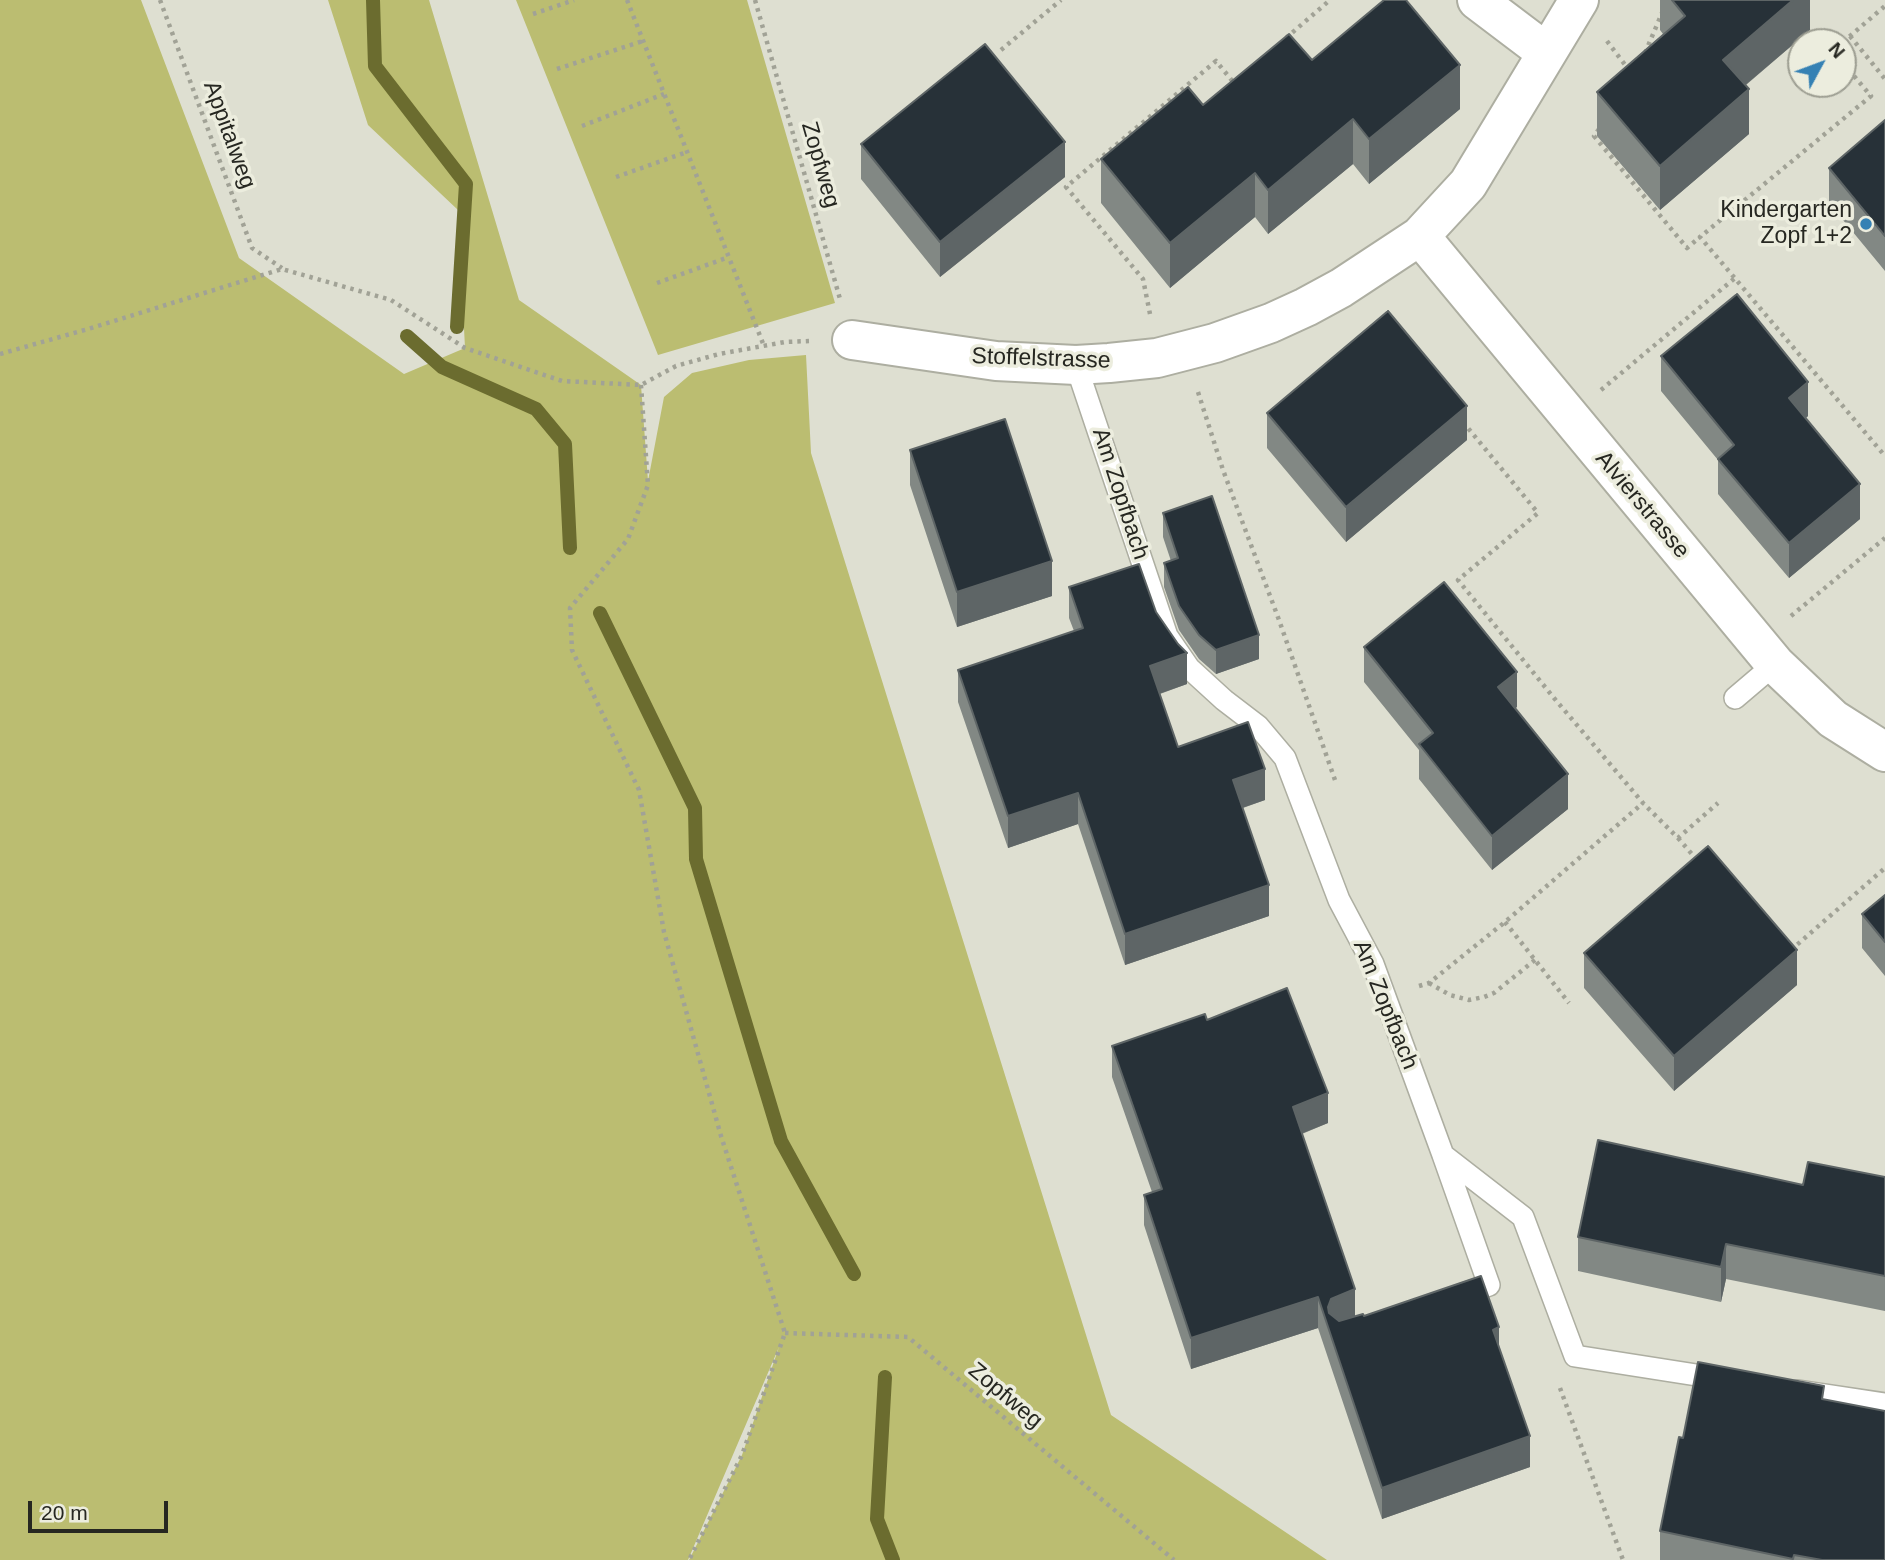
<!DOCTYPE html>
<style>
body{margin:0}
#map{position:relative;width:1885px;height:1560px;overflow:hidden;background:#dedfd1;font-family:Arial,sans-serif}
canvas{display:block}
.north{position:absolute;left:1787px;top:28px;width:70px;height:70px;box-sizing:border-box;background:#ecedde;border:2px solid #9d9e92;border-radius:50%;rotate:49deg;font-size:19px;font-weight:700;line-height:28px;text-align:center;color:#262721}
.north::after{content:'';display:block;margin:auto;width:24px;height:32px;background:#3581b4;clip-path:polygon(50% 0,100% 100%,50% 72%,0 100%)}
.scale{position:absolute;left:28px;top:1501px;width:140px;height:32px;box-sizing:border-box;border:4px solid #262721;border-top:0;padding-left:9px;font-size:21px;line-height:24px;white-space:nowrap;color:#262721;-webkit-text-stroke:5px #ecedde;paint-order:stroke}
</style>
<div id="map">
<canvas width="1885" height="1560"></canvas>
<div class="north">N</div>
<div class="scale">20 m</div>
</div>
<script>
const ctx = document.querySelector('canvas').getContext('2d');
ctx.lineJoin = 'round';
function fillPath(path, color) { ctx.fillStyle = color; ctx.fill(path, 'evenodd'); }
const poly = rows => new Path2D(rows.map(r => 'M' + r).join(''));
function stroke(path, color, width, dash) { ctx.strokeStyle = color; ctx.lineWidth = width; ctx.lineCap = dash ? 'butt' : 'round'; ctx.setLineDash(dash || []); ctx.stroke(path); }
function drawText(font, color, halo, rows, align = 'center') {
  ctx.font = font + ' Arial,sans-serif'; ctx.lineWidth = 7; ctx.setLineDash([]); ctx.textBaseline = 'middle'; ctx.strokeStyle = halo; ctx.fillStyle = color; for (const [text, x, y, turn = 0] of rows) {
    ctx.save(); ctx.translate(x, y); ctx.rotate((+turn || 0) * Math.PI / 180); ctx.textAlign = isNaN(turn) ? turn : align; if (halo) ctx.strokeText(text, 0, 0); ctx.fillText(text, 0, 0); ctx.restore();
  }
}
fillPath(poly([
 [0,0,141,0,239,258,404,374,465,348,458,210,368,125,328,0,429,0,519,300,641,385,648,481,664,397,692,373,749,360,806,355,811,453,1111,1415,1327,1560,689,1560,742,1455,779,1347,688,1560,0,1560],
 [516,0,747,0,835,303,658,355]
]), '#bbbd71');
stroke(poly([
 [373,0,375,66,466,184,457,327],
 [407,336,442,367,536,409,565,444,570,548],
 [600,613,695,808,696,859,781,1141,854,1274],
 [885,1377,877,1519,893,1560]
]), '#6b6c2f', 14);
const service = poly([
 [1076,365,1167,636,1189,668,1224,700,1258,726,1285,758,1339,900,1373,964,1443,1155,1523,1217,1575,1356,1722,1379],
 [1735,698,1775,664],
 [1443,1155,1489,1285,1458,1296],
 [1798,1391,1885,1404]
]);
const minor = poly([
 [1477,0,1547,53],
 [1420,236,1775,664,1833,719,1885,752],
 [852,340,996,361,1076,365,1109,363,1157,358,1215,343,1271,323,1306,307,1341,288,1420,236,1468,184,1579,0]
]);
stroke(service, '#adaea1', 24);
stroke(minor, '#adaea1', 42);
stroke(poly([
 [160,0,252,248,282,268],
 [627,0,764,346],
 [755,0,840,299],
 [533,14,574,0],
 [1850,36,1885,79],
 [1286,38,1330,0],
 [1607,41,1629,70],
 [1843,42,1885,6],
 [1001,50,1061,0],
 [1645,53,1662,13],
 [1843,63,1871,96,1700,237,1885,456],
 [557,69,643,41],
 [582,126,664,94],
 [1599,129,1594,136,1687,248,1700,237],
 [616,177,687,152],
 [657,283,729,257],
 [1150,314,1143,279,1066,187,1216,61,1234,83],
 [0,354,88,329,282,269,391,300,465,348,562,381,641,385,676,366,719,354,785,342,809,341],
 [641,385,648,485,628,539,570,608,572,650,639,790,664,932,721,1136,785,1333,742,1455,689,1560],
 [1601,390,1735,278],
 [1198,392,1223,470,1279,620,1335,780],
 [1463,422,1538,513,1458,580,1554,698,1643,803,1678,838,1718,803],
 [1791,616,1885,538],
 [1678,838,1697,860],
 [1505,922,1569,1003],
 [1791,950,1885,868],
 [1429,983,1450,995,1469,1000,1484,997,1494,993,1535,960],
 [1419,986,1429,983,1505,922,1643,803],
 [785,1333,908,1337,1174,1560],
 [1560,1388,1623,1560]
]), '#a1a296', 4.5, [3.5, 5]);
stroke(service, '#fff', 21);
stroke(minor, '#fff', 38);
fillPath(poly([
 [1660,0,1810,0,1810,30,1746,85,1749,134,1660,210,1597,136,1597,92,1663,34,1660,30],
 [1312,60,1460,109,1369,184,1353,164,1268,234,1255,217,1170,288,1101,203,1101,159,1203,105],
 [1885,121,1885,271,1829,203,1829,168],
 [861,144,1065,177,940,277,861,179],
 [1661,356,1808,416,1806,418,1860,519,1789,578,1718,494,1718,460,1661,391],
 [1267,413,1467,440,1346,542,1267,448],
 [910,450,1052,596,957,627,910,485],
 [1163,513,1259,659,1216,674,1199,659,1179,630,1164,587,1164,563,1171,561,1163,537],
 [1069,587,1156,612,1187,684,1160,694,1178,747,1265,800,1243,808,1269,916,1125,965,1078,824,1008,848,958,702,958,670,1074,631,1069,618],
 [1364,647,1517,707,1515,708,1568,809,1492,870,1419,779,1419,750,1364,682],
 [1885,895,1885,976,1862,948,1862,914],
 [1584,953,1797,985,1674,1091,1584,988],
 [1207,1020,1328,1123,1302,1134,1355,1317,1364,1316,1499,1348,1530,1467,1382,1519,1318,1328,1191,1369,1144,1225,1144,1195,1152,1192,1112,1077,1112,1046],
 [1885,1177,1885,1311,1726,1279,1721,1302,1578,1271,1578,1237,1803,1185],
 [1824,1400,1885,1560,1660,1560,1660,1531,1683,1438]
]), '#828884');
fillPath(poly([
 [1793,0,1810,0,1810,30,1723,104,1723,60],
 [1460,65,1460,109,1369,184,1369,139],
 [1749,89,1749,134,1660,210,1660,166],
 [1353,119,1353,164,1268,234,1268,190],
 [1065,142,1065,177,940,277,940,242],
 [1255,173,1255,217,1170,288,1170,243],
 [1808,382,1808,416,1789,432,1789,398],
 [1467,406,1467,440,1346,542,1346,507],
 [1860,484,1860,519,1789,578,1789,543],
 [1052,561,1052,596,957,627,957,592],
 [1259,635,1259,659,1216,674,1216,650],
 [1187,653,1187,684,1150,697,1150,666],
 [1517,672,1517,707,1498,721,1498,687],
 [1265,769,1265,800,1233,811,1233,780],
 [1568,774,1568,809,1492,870,1492,836],
 [1078,793,1078,824,1008,848,1008,816],
 [1269,885,1269,916,1125,965,1125,934],
 [1797,950,1797,985,1674,1091,1674,1056],
 [1328,1093,1328,1123,1293,1137,1293,1107],
 [1726,1244,1726,1279,1721,1302,1721,1267],
 [1355,1289,1355,1320,1331,1330,1328,1307,1331,1299],
 [1318,1297,1318,1328,1191,1369,1191,1338],
 [1499,1327,1499,1358,1493,1330],
 [1530,1436,1530,1467,1382,1519,1382,1488]
]), '#5e6566');
const building = poly([
 [1384,0,1406,0,1460,65,1369,139,1353,119,1268,190,1255,173,1170,243,1101,159,1188,87,1203,105,1289,34,1312,60,1384,0],
 [1672,0,1793,0,1723,60,1749,89,1660,166,1597,92,1685,16,1672,0],
 [985,44,1065,142,940,242,861,144,985,44],
 [1885,120,1885,236,1829,168,1885,120],
 [1737,294,1808,382,1789,398,1860,484,1789,543,1718,459,1734,445,1661,356,1737,294],
 [1388,311,1467,406,1346,507,1267,413,1388,311],
 [1005,419,1052,561,957,592,910,450,1005,419],
 [1212,496,1259,635,1216,650,1199,635,1179,606,1164,563,1178,558,1163,513,1212,496],
 [1139,564,1156,612,1178,644,1187,653,1150,666,1178,747,1248,722,1265,769,1233,780,1269,885,1125,934,1078,793,1008,816,958,670,1083,628,1069,587,1139,564],
 [1444,582,1517,672,1498,687,1568,774,1492,836,1419,744,1433,733,1364,647,1444,582],
 [1708,846,1797,950,1674,1056,1584,953,1708,846],
 [1885,895,1885,942,1862,914,1885,895],
 [1287,988,1328,1093,1293,1107,1355,1289,1331,1299,1328,1307,1329,1313,1339,1321,1363,1314,1364,1316,1481,1276,1499,1327,1493,1330,1530,1436,1382,1488,1318,1297,1191,1338,1144,1195,1162,1189,1112,1046,1205,1014,1207,1020,1287,988],
 [1598,1140,1803,1185,1808,1162,1885,1177,1885,1276,1726,1244,1721,1267,1578,1237,1598,1140],
 [1698,1362,1824,1386,1822,1399,1885,1411,1885,1560,1822,1560,1794,1555,1793,1559,1660,1531,1679,1437,1683,1438,1698,1362]
]);
fillPath(building, '#273138');
stroke(building, '#5e6566', 2);
for (const [x, y, r, color] of [
 [1866,224,7,"#3581b4"]
]) { const dot = new Path2D(); dot.arc(x, y, r, 0, 2 * Math.PI); ctx.fillStyle = color; ctx.fill(dot); stroke(dot, '#ecedde', 2.5); }
drawText('23px', '#262721', '#ecedde', [
 ["Appitalweg",229,135,70],
 ["Zopfweg",820,165,74],
 ["Stoffelstrasse",1041,359,2],
 ["Am Zopfbach",1120,494,72],
 ["Alvierstrasse",1642,505,50],
 ["Am Zopfbach",1385,1005,68],
 ["Zopfweg",1005,1396,40]
]);
drawText('23px', '#262721', '#ecedde', [
 ["Kindergarten",1852,211],
 ["Zopf 1+2",1852,237]
], 'right');
</script>
